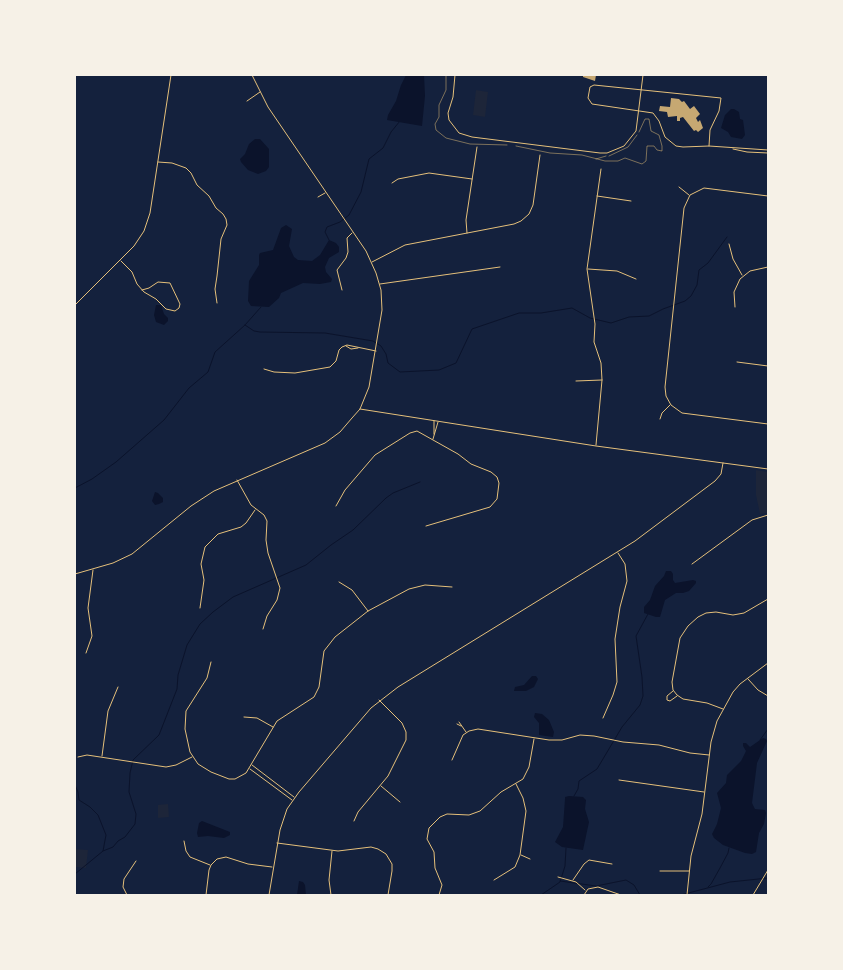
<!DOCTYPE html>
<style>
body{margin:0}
#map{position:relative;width:843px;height:970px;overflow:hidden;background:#14213d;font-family:"Nunito Sans",sans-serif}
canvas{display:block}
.frame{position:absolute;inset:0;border:76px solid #f6f1e7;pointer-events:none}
</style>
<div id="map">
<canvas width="843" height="970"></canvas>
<div class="frame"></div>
</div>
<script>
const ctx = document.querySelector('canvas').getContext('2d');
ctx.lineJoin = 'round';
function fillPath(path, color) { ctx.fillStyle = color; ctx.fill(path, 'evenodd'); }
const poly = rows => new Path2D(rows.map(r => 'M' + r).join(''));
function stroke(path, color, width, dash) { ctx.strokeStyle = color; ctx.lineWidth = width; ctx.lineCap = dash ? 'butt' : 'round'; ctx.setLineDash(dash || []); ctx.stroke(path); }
fillPath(poly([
 [476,90,488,92,485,117,473,115],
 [756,470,768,472,768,513,760,514,756,495],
 [168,804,169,817,158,818,158,805],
 [75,849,88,850,86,868,75,867]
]), '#1d2539');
fillPath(poly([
 [406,75,424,75,425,96,422,126,387,120,388,115,396,101,401,85],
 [731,109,734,109,739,112,740,119,743,120,745,135,742,139,731,137,728,132,721,128,725,115],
 [255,139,260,139,269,149,269,167,266,171,258,174,248,170,241,162,240,159,245,154,249,144],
 [286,225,292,229,289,246,294,257,298,260,312,261,320,255,329,240,336,243,339,247,339,252,329,258,325,267,326,272,332,279,331,282,320,284,303,283,281,293,279,298,269,307,251,306,248,301,249,281,259,265,259,255,260,253,273,250,281,228],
 [156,305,161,305,164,314,168,318,168,321,164,325,156,322,154,315],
 [155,492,158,493,163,498,163,502,159,504,155,505,152,501],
 [666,571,671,571,673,574,673,580,675,583,693,580,696,581,696,583,689,591,683,593,676,593,665,600,660,617,656,617,644,613,644,607,650,600,655,586,664,576],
 [532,676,536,676,538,679,534,687,526,691,514,691,515,687,524,685],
 [535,713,542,714,549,720,554,732,553,737,539,735,539,723,534,717],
 [763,738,766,739,767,741,757,763,752,803,755,809,765,810,766,813,764,824,759,833,756,852,752,854,745,853,723,845,714,838,712,834,717,824,721,808,717,793,726,783,727,775,741,761,746,751,743,746,743,743,746,743,750,747],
 [569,796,583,797,586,800,585,809,589,822,583,850,562,847,555,842,563,827,565,799,565,797],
 [202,821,230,832,230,835,224,838,208,836,198,837,197,833,199,823],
 [299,881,303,882,305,885,306,895,297,895]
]), '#0b132b');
stroke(poly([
 [329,240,325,232,327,227,340,222,349,215,361,192,369,159,383,148,391,132,400,121],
 [245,325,254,331,260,332,325,333,373,341,381,346,386,354,388,363,400,372,439,370,456,363,472,329,519,313,541,313,572,308,590,318,611,323,629,317,649,316,663,309,685,301,691,296,697,285,699,270,708,263,727,237],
 [75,488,92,479,116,462,164,420,189,388,208,372,215,352,245,325,261,307],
 [760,740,768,729],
 [75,785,78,792,79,800,90,807,98,815,106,835,103,851,75,874],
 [574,796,578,789,579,781,597,769,622,727,640,705,643,696,642,677,636,636,648,614],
 [103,851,113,847,118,841,125,837,135,824,136,814,129,792,130,773,133,760,159,735,177,689,178,675,187,645,200,624,213,612,233,597,306,565,331,545,353,530,386,498,393,493,420,482],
 [560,881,596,886,626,880,634,885,640,895],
 [708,887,711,884,720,868,728,853,729,848],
 [541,895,560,882,565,866,566,848],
 [681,895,730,882,768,878]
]), '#0b132b', 1);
fillPath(poly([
 [583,75,596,75,595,81,583,77],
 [671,98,679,99,682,102,684,101,690,109,694,106,700,114,696,118,698,122,700,120,703,128,698,132,696,130,694,131,683,117,680,118,680,121,677,121,677,116,668,117,667,112,659,111,660,106,670,107]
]), '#c6a872');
stroke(poly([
 [446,75,446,90,439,105,439,117,435,124,436,130,446,138,470,144,507,145],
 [516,146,550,153,582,155,605,161,618,161,625,158,642,164,646,161,647,146,654,146,657,150,662,151,662,146,659,135,651,131,649,119,645,119,639,132],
 [609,156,628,147,637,135],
 [596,159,606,156]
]), '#e5c07b', 0.5);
stroke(poly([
 [455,75,453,97,448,113,449,120,459,133,472,137,600,153,607,153,624,146,636,131,643,75],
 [247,101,260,92],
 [709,146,710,130,719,111,721,98,594,85,590,87,588,98,592,104,653,113,659,121,665,137,676,146,683,147,709,146,768,150],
 [733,149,747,152,768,153],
 [158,162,172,163,186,168,191,173,197,185,209,196,216,208,223,214,226,219,227,225,221,239,217,276,215,289,217,303],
 [392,183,398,179,429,173,472,179],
 [679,187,689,195],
 [597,196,631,201],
 [768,196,704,188,690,195,684,208,665,387,666,396,671,405,682,413,768,424],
 [318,197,325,193],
 [467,233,466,220,477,147],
 [729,244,733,259,742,275],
 [121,261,132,272,137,284,144,292,156,299,166,309,175,311,179,308,180,304,170,283,158,282,149,288,142,290],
 [372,262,405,245,514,224,521,221,529,214,533,205,540,155],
 [588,269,617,271,636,279],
 [380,284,500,267],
 [342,290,337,270,346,258,348,252,347,238,352,233],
 [75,305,134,246,144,231,150,213,171,75],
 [735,307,734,292,740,279,750,271,768,267],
 [346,346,351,349,358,348],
 [737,362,768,366],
 [264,369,274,372,295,373,330,367,336,361,339,350,342,347,347,345,376,351],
 [576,381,602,380],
 [660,419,662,413,670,405],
 [434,421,434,434],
 [433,439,438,422],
 [596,445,602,380,601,363,594,342,595,324,587,269,601,169],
 [237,480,251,505,264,515,267,521,266,540,268,553,280,588,277,600,267,616,263,629],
 [336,506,345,490,375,455,410,433,417,431,458,454,471,464,491,472,497,477,499,483,497,499,490,507,426,526],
 [692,564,752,520,768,515],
 [339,582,352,590,368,611],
 [200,608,204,580,201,564,205,547,218,534,241,527,246,523,255,510],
 [86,653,92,636,88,608,93,570],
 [211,662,207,678,186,711,185,729,190,752,198,764,211,772,229,779,235,779,246,773,277,721,314,697,319,687,324,651,335,637,368,611,409,589,425,585,452,587],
 [748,679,758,690,768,696],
 [673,691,667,696,667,700,670,701,677,696],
 [723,709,707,703,683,699,677,695,673,690,672,682,680,638,688,626,698,617,706,613,716,612,733,615,744,613,768,599],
 [244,717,257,718,273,727],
 [603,718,613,695,617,682,615,639,620,607,627,581,625,564,618,553],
 [459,722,466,732],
 [457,724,461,726],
 [102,756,108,711,118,687],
 [78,757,87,755,166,767,176,765,192,757],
 [452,760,463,735,469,731,478,729,549,740,562,740,580,735,594,736,623,742,659,745,690,753,709,755],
 [252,765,294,797],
 [250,769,292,800],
 [619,780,704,792],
 [381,786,400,802],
 [354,821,358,812,388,776,406,740,406,732,402,723,379,700],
 [184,841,186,851,190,857,210,865],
 [277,843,338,851,371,847,378,849,386,854,392,864,392,871,388,895],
 [521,855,530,859],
 [660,871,689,871],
 [558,877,576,882,585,890],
 [494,880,515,867,520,855,526,811,523,798,516,784],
 [573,880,584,864,589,860,612,864],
 [127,895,123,887,124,879,136,861],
 [206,895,209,870,211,865,217,859,226,857,248,864,272,867],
 [331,895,329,880,332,851],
 [439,895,442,885,435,868,434,852,427,839,429,828,440,817,447,814,469,815,480,811,501,792,523,779,529,767,534,739],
 [584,895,588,889,598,887,621,895],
 [753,895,768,870]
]), '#e5c07b', 1);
stroke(poly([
 [360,409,596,446,768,469],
 [75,574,113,563,132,554,191,506,214,491,325,443,340,432,352,418,360,409,369,387,382,310,381,290,376,273,366,251,268,107,252,75],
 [269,895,280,830,287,809,299,792,371,708,398,687,635,541,715,481,721,474,723,463],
 [687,895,691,856,702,814,711,742,717,721,733,692,740,684,768,663]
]), '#e5c07b', 1);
</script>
